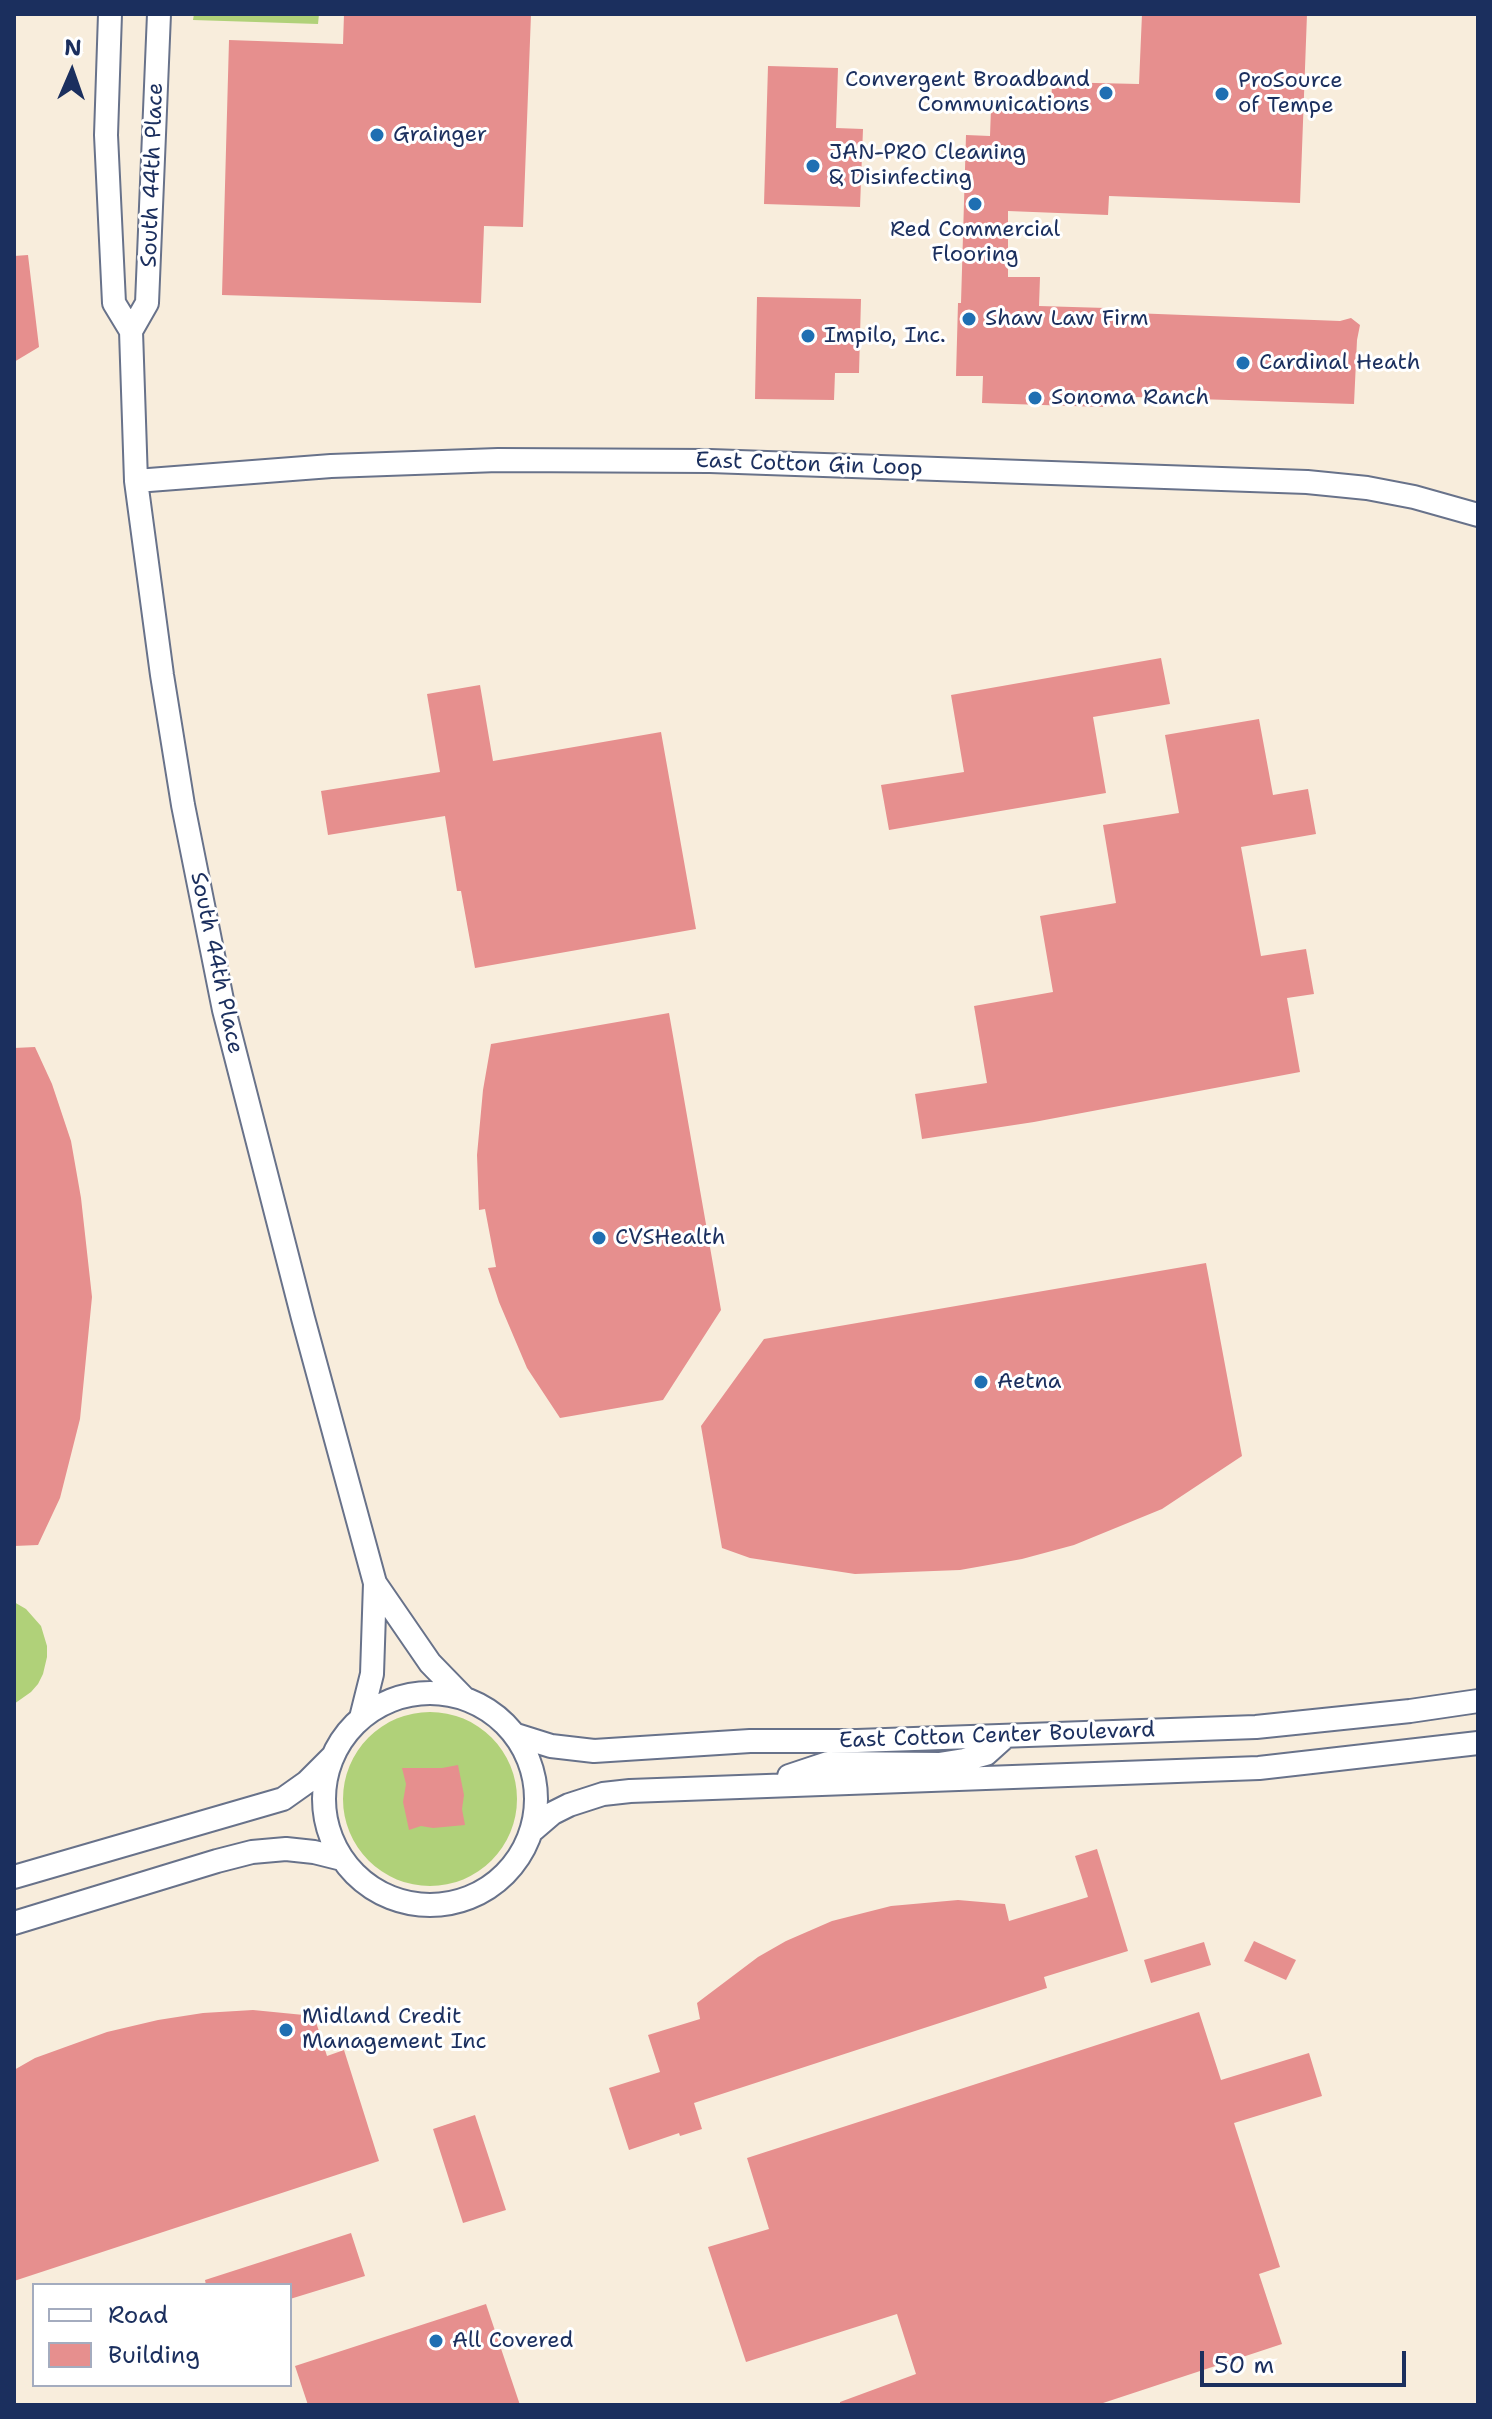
<!DOCTYPE html>
<style>
body{margin:0}
#map{position:relative;width:1492px;height:2419px;overflow:hidden;background:#f8eddc;font-family:"Shantell Sans",sans-serif}
canvas{display:block}
.frame{position:absolute;inset:0;border:16px solid #1b2f5e;pointer-events:none}
.legend{position:absolute;left:32px;top:2283px;width:260px;height:104px;box-sizing:border-box;background:#fff;border:2px solid #a4acbf;margin:0;padding:10px 14px;list-style:none;font-size:24px;color:#1b2f5e}
.legend li{display:flex;align-items:center;gap:16px;height:40px}
.legend b{width:40px;border:2px solid #a4acbf}
.north{position:absolute;left:32px;top:32px;width:80px;height:80px;-webkit-text-stroke:6px #fff;paint-order:stroke;rotate:2deg;font-size:22px;font-weight:700;line-height:32px;text-align:center;color:#1b2f5e}
.north::after{content:'';display:block;margin:auto;width:28px;height:36px;background:#1b2f5e;clip-path:polygon(50% 0,100% 100%,50% 72%,0 100%)}
.scale{position:absolute;left:1200px;top:2351px;width:206px;height:36px;box-sizing:border-box;border:4px solid #1b2f5e;border-top:0;padding-left:10px;font-size:24px;line-height:28px;white-space:nowrap;color:#1b2f5e;-webkit-text-stroke:6px #fff;paint-order:stroke}
</style>
<div id="map">
<canvas width="1492" height="2419"></canvas>
<div class="frame"></div>
<ul class="legend">
<li><b style="height:10px;background:#fff"></b>Road</li>
<li><b style="height:22px;background:#e68f8e"></b>Building</li>
</ul>
<div class="north">N</div>
<div class="scale">50 m</div>
</div>
<script>
const ctx = document.querySelector('canvas').getContext('2d');
ctx.lineJoin = 'round';
function fillPath(path, color) { ctx.fillStyle = color; ctx.fill(path, 'evenodd'); }
const poly = rows => new Path2D(rows.map(r => 'M' + r).join(''));
function stroke(path, color, width, dash) { ctx.strokeStyle = color; ctx.lineWidth = width; ctx.lineCap = dash ? 'butt' : 'round'; ctx.setLineDash(dash || []); ctx.stroke(path); }
function drawText(font, color, halo, rows, align = 'center') {
  ctx.font = font + ' "Shantell Sans",sans-serif'; ctx.lineWidth = 6; ctx.setLineDash([]); ctx.textBaseline = 'middle'; ctx.strokeStyle = halo; ctx.fillStyle = color; for (const [text, x, y, turn = 0] of rows) {
    ctx.save(); ctx.translate(x, y); ctx.rotate((+turn || 0) * Math.PI / 180); ctx.textAlign = isNaN(turn) ? turn : align; if (halo) ctx.strokeText(text, 0, 0); ctx.fillText(text, 0, 0); ctx.restore();
  }
}
fillPath(poly([
 [194,14,319,14,318,24,193,20],
 [14,1602,26,1609,41,1626,47,1646,47,1657,43,1674,38,1684,31,1692,14,1704],
 '343 1799a87 87 0 1 1 174 0a87 87 0 1 1-174 0Z'
]), '#b0d179');
fillPath(poly([
 [344,14,531,14,523,227,484,226,481,303,222,295,229,40,343,44],
 [1142,14,1307,14,1300,203,1109,196,1108,215,1008,211,1008,277,1040,277,1039,306,1106,308,1106,312,1340,321,1351,318,1360,325,1357,340,1354,404,1103,396,1103,407,982,403,983,376,956,376,958,303,961,303,966,135,990,136,991,108,1051,111,1052,82,1139,84],
 [768,66,838,68,836,128,863,129,860,207,764,204],
 [28,255,39,347,14,362,14,256],
 [757,297,861,299,859,373,835,373,834,400,755,399],
 [1161,658,1170,704,1093,717,1106,793,889,830,881,785,964,772,951,695],
 [480,685,493,761,661,732,696,929,475,968,461,891,457,891,445,816,328,835,321,791,440,772,427,694],
 [1259,719,1273,795,1308,789,1316,834,1241,847,1261,956,1306,949,1314,994,1287,998,1300,1072,1034,1122,922,1139,915,1094,987,1083,974,1006,1053,992,1040,916,1116,903,1103,825,1179,813,1165,735],
 [669,1013,721,1310,663,1400,560,1418,527,1368,499,1302,488,1268,496,1267,485,1209,479,1210,477,1155,483,1090,491,1044],
 [35,1047,52,1084,71,1141,81,1198,92,1297,80,1419,60,1498,38,1545,14,1546,14,1048],
 [1206,1263,1242,1456,1162,1509,1074,1545,1022,1559,960,1570,855,1574,750,1558,722,1548,701,1426,764,1339],
 [458,1765,464,1795,462,1809,465,1825,433,1828,421,1826,409,1830,403,1802,406,1784,402,1768,442,1768],
 [1097,1849,1128,1951,1044,1977,1047,1988,694,2103,702,2129,680,2136,679,2133,629,2150,609,2088,660,2072,648,2035,700,2019,697,2003,758,1957,786,1941,832,1921,891,1906,958,1900,1005,1904,1009,1921,1088,1897,1075,1856],
 [1254,1941,1296,1960,1286,1980,1244,1961],
 [1204,1942,1211,1965,1151,1983,1144,1960],
 [253,2010,314,2016,327,2056,344,2050,379,2161,14,2281,14,2070,35,2058,107,2032,158,2020,203,2013],
 [1199,2012,1221,2080,1309,2053,1322,2096,1234,2123,1280,2267,1259,2274,1282,2344,1097,2405,840,2405,840,2402,916,2374,897,2314,746,2362,708,2247,769,2229,747,2158],
 [475,2115,506,2210,463,2223,433,2129],
 [351,2233,365,2276,290,2299,290,2285,206,2285,205,2280],
 [486,2304,520,2405,308,2405,295,2366]
]), '#e68f8e');
const street = poly([
 [110,14,106,135,114,303,131,331,136,481,162,675,183,805,224,1010,303,1318,375,1583,372,1674,361,1718],
 [131,331,147,303,159,14],
 [136,481,331,466,498,460,710,461,1307,482,1367,488,1414,497,1478,515],
 [375,1583,430,1663,464,1698],
 '324 1799a106 106 0 1 1 212 0a106 106 0 1 1-212 0Z',
 [516,1735,551,1746,594,1751,750,1741,857,1741,1256,1727,1410,1711,1478,1701],
 [789,1776,828,1763,939,1764,964,1760,986,1754,1006,1736],
 [532,1831,553,1813,569,1805,603,1794,630,1791,1259,1768,1478,1743],
 [14,1877,283,1799,307,1782,332,1757],
 [14,1923,217,1861,252,1852,286,1849,314,1852,342,1859]
]);
stroke(street, '#68728a', 26);
stroke(street, '#fff', 22);
for (const [x, y, r, color] of [
 [1106,93,8,"#1f6fb2"],
 [1222,94,8,"#1f6fb2"],
 [377,135,8,"#1f6fb2"],
 [813,166,8,"#1f6fb2"],
 [975,204,8,"#1f6fb2"],
 [969,319,8,"#1f6fb2"],
 [808,336,8,"#1f6fb2"],
 [1243,363,8,"#1f6fb2"],
 [1035,398,8,"#1f6fb2"],
 [599,1238,8,"#1f6fb2"],
 [981,1382,8,"#1f6fb2"],
 [286,2030,8,"#1f6fb2"],
 [436,2341,8,"#1f6fb2"]
]) { const dot = new Path2D(); dot.arc(x, y, r, 0, 2 * Math.PI); ctx.fillStyle = color; ctx.fill(dot); stroke(dot, '#fff', 3); }
drawText('22px', '#1b2f5e', '#fff', [
 ["Convergent Broadband",1090,80,"right"],
 ["Communications",1090,105,"right"],
 ["ProSource",1238,81],
 ["of Tempe",1238,106],
 ["Grainger",393,135],
 ["JAN-PRO Cleaning",829,153],
 ["& Disinfecting",829,178],
 ["Red Commercial",975,230,"center"],
 ["Flooring",975,255,"center"],
 ["Shaw Law Firm",985,319],
 ["Impilo, Inc.",824,336],
 ["Cardinal Heath",1259,363],
 ["Sonoma Ranch",1051,398],
 ["CVSHealth",615,1238],
 ["Aetna",997,1382],
 ["Midland Credit",302,2017],
 ["Management Inc",302,2042],
 ["All Covered",452,2341]
], 'left');
drawText('22px', '#1b2f5e', '#fff', [
 ["South 44th Place",153,175,-88],
 ["East Cotton Gin Loop",809,465,2],
 ["South 44th Place",216,963,78],
 ["East Cotton Center Boulevard",997,1736,-2]
]);
</script>
